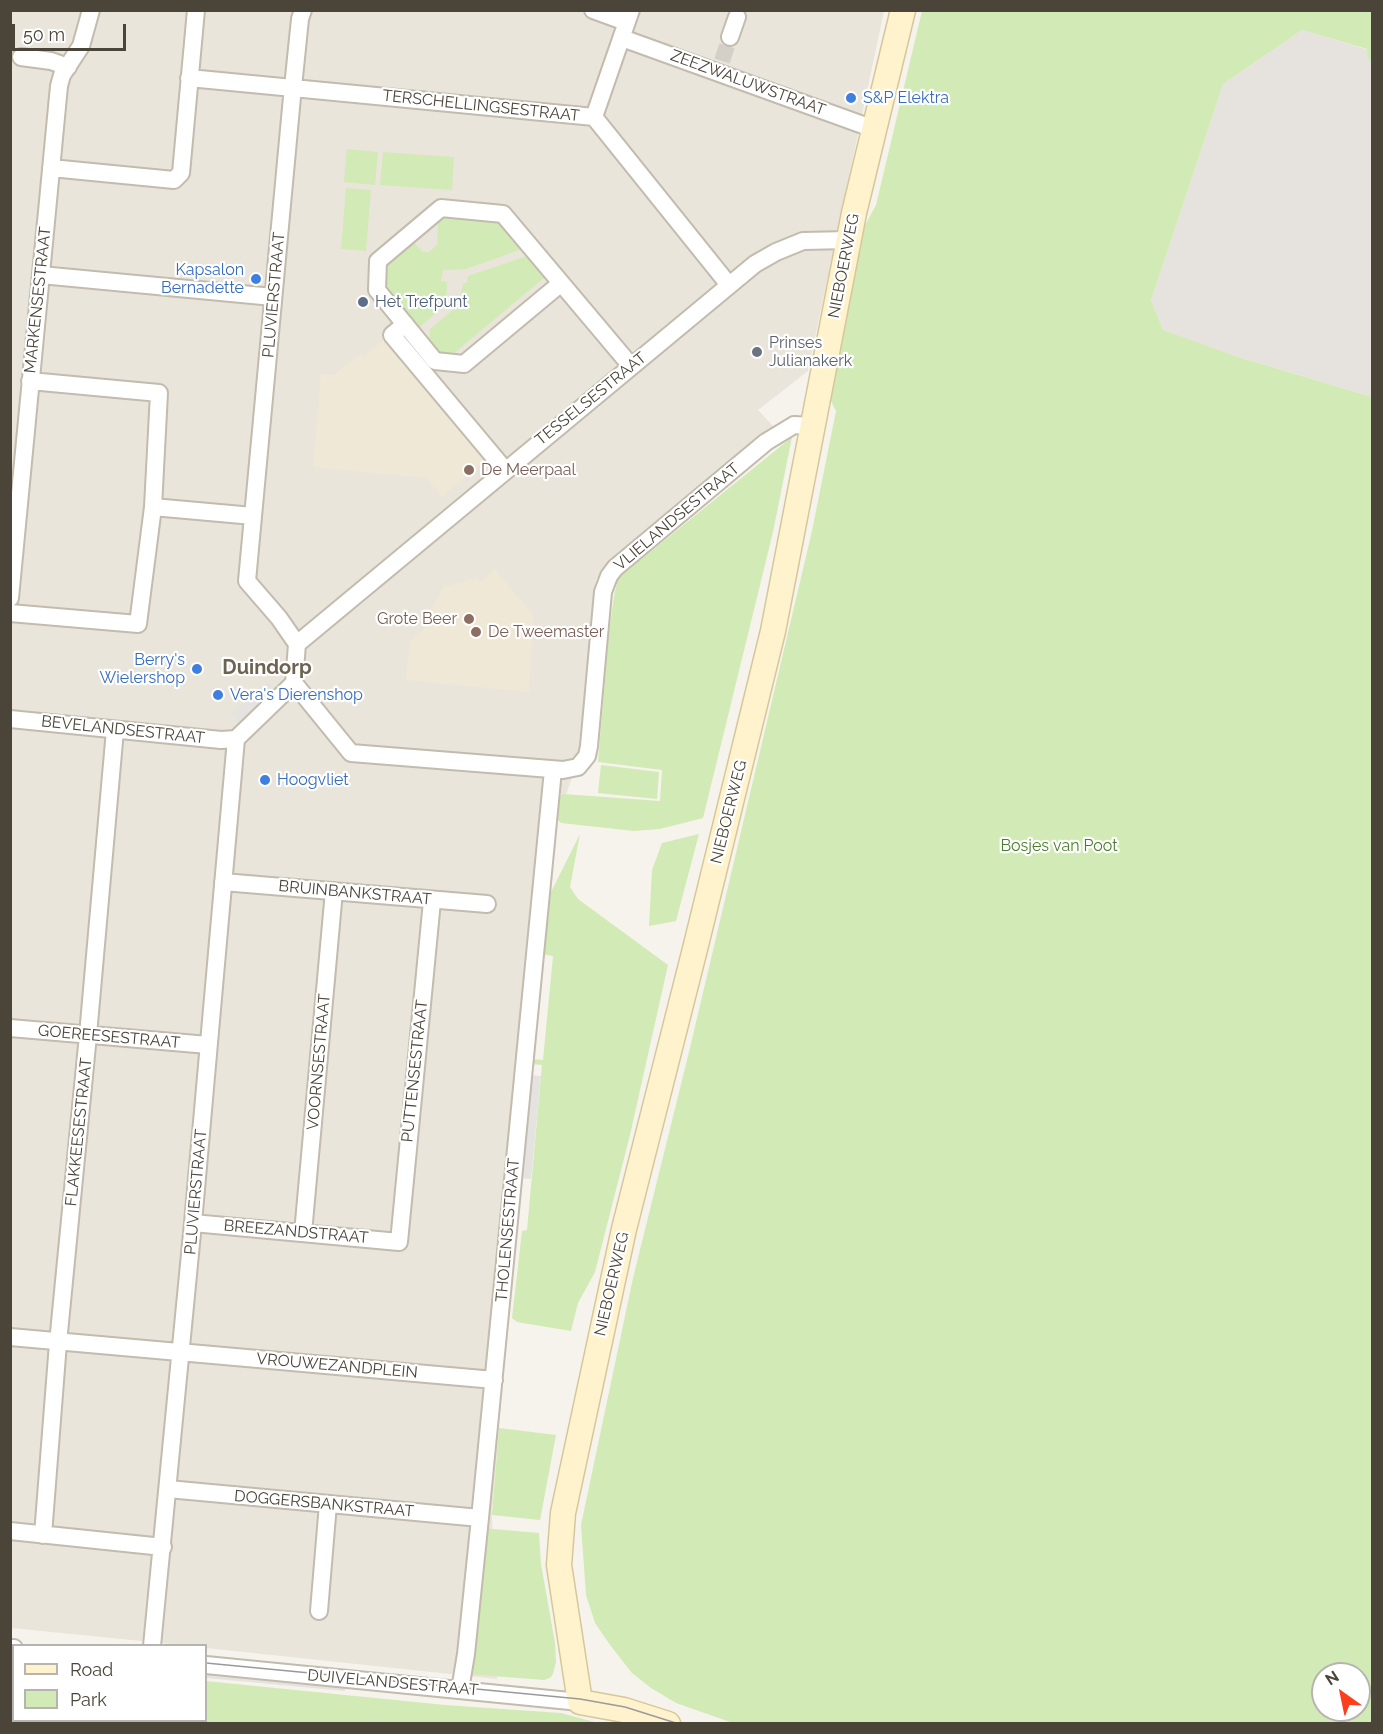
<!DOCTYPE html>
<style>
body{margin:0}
#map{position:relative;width:1383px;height:1734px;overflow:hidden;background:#f6f3ec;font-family:Raleway,sans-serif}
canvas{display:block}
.frame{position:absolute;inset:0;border:12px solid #4b4439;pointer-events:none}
.legend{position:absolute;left:12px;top:1644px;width:195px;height:78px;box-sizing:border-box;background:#fff;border:2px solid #b7b4b0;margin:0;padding:8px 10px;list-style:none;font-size:18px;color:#4b4439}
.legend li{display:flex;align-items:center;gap:12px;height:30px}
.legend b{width:30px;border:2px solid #b7b4b0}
.north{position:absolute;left:1311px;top:1662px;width:60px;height:60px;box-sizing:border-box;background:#fff;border:2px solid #b7b4b0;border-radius:50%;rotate:327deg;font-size:16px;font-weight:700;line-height:24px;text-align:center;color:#4b4439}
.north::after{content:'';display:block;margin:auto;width:21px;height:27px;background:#fc3f1d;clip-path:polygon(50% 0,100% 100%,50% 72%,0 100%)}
.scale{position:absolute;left:12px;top:24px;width:114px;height:27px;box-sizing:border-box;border:3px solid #4b4439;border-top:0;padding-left:8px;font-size:18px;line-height:21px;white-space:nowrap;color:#4b4439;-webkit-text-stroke:4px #fff;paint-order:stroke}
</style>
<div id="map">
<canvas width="1383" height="1734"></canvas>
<div class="frame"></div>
<ul class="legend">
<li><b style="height:8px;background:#fff3cd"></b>Road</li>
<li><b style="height:16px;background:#d2eab5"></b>Park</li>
</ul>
<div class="north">N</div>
<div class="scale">50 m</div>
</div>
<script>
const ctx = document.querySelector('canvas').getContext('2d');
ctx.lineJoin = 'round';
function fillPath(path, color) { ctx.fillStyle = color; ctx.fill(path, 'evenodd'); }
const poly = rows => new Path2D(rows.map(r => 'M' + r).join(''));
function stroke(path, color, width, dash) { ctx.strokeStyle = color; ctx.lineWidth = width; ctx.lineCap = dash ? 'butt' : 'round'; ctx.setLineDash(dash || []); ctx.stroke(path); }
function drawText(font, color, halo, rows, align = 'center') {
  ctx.font = font + ' Raleway,sans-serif'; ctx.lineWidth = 4.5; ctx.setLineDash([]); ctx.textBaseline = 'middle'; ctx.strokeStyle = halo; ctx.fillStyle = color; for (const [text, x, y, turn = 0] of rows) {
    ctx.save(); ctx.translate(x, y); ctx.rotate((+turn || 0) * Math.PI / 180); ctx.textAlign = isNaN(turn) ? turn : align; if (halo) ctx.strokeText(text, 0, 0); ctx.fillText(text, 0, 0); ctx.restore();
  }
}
fillPath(poly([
 [11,11,884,11,808,371,758,410,774,427,596,579,583,745,553,833,513,1246,492,1515,497,1679,206,1648,206,1646,181,1645,11,1628]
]), '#eae5da');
fillPath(poly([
 [1302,30,1372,51,1372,397,1212,349,1163,330,1151,300,1223,84]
]), '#e6e2dd');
fillPath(poly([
 [386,338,489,457,442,497,426,478,313,467,321,374,334,375,361,354,364,357],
 [495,569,533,615,529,692,406,680,410,641,429,624,426,619,444,587,477,578,480,582]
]), '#efe8d6');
fillPath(poly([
 [1366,10,1372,13,1372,63,1368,57,1367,49,1302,30,1223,84,1151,300,1163,330,1235,356,1372,397,1372,1723,733,1723,676,1703,651,1688,632,1673,610,1645,595,1623,586,1595,581,1525,633,1278,689,1052,812,531,836,411,829,397,864,227,876,205,922,11],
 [1323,1674,1359,1674,1359,1710,1323,1710],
 [347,149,378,152,375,185,344,182],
 [383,152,454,157,452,190,380,185],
 [346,188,371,190,366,251,341,249],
 [449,214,499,218,525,248,466,269,443,270,441,281,447,282,446,304,416,330,403,316,407,311,390,293,382,280,382,266,413,242,423,252,429,252,437,245,438,222],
 [527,256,545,277,453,354,436,351,429,342,430,329,459,305,463,283,467,283,468,276],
 [792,437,773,532,703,818,660,829,634,831,561,823,556,818,560,797,563,794,660,801,662,770,598,762,609,633,614,596,618,578],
 [601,765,659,772,657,799,598,793],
 [580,834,570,887,578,899,668,965,630,1135,595,1272,578,1303,571,1331,517,1322,512,1318,522,1231,527,1230,542,1065,530,1064,531,1059,543,1060,553,956,541,954,548,898],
 [699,834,676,921,649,926,652,870,662,843],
 [499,1428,556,1435,540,1520,492,1515],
 [482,1528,539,1533,541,1564,555,1643,556,1662,553,1674,550,1678,544,1680,467,1674],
 [206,1681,445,1705,561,1713,598,1723,62,1723,66,1720,206,1720]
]), '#d2eab5');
fillPath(poly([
 [269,682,276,692,239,723,231,713],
 [529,1075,541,1076,531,1179,520,1178],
 [206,1674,345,1688,345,1691,206,1678]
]), '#e5e3e0');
stroke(poly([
 [722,61,730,37]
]), '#d4d0c8', 16, [16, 8]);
const street = poly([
 [593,10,626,22],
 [730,37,737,17],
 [622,38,874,129],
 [21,57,51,61,68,67],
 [189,78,594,117,729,285],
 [594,117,631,10],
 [51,168,174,180,181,173,196,10],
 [41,275,273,297],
 [560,284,464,364,435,361,377,290,378,261,441,208,503,214,631,366],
 [405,324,392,335,505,470],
 [153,507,253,516],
 [10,598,59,86,62,75,81,46,91,10],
 [10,613,138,624,153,507,159,393,30,381],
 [297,644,755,264,776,252,803,241,849,240],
 [294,683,351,753,563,770,578,767,587,756,589,746,603,592,609,576,615,568,766,442,794,425,812,426],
 [10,719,221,740,236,739],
 [236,739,294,683,297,644,279,618,247,581,292,97,300,19,303,10],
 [223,882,487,904],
 [10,1028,208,1045],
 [193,1223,399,1242,432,901],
 [303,1233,334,891],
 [10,1337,494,1380],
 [168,1489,480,1518],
 [10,1531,163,1547],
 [43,1535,58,1343,88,1035,115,730],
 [319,1611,328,1504],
 [152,1646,193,1223,236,739],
 [10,1648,14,1648],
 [206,1665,580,1702],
 [460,1690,466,1654,480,1518,553,770]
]);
const secondary = poly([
 [668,1724,624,1710,580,1702,559,1565,563,1513,624,1229,695,949,773,631,854,213,903,10]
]);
stroke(street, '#c2bbae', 20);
stroke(secondary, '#d6c79b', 27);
stroke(street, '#fff', 16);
stroke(secondary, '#fff3cd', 24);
stroke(poly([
 [10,1645,19,1646],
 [206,1663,580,1699,625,1707,679,1724]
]), '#9a9a9a', 1.5);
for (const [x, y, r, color] of [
 [851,98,6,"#3f7fe0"],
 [256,279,6,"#3f7fe0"],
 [363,302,6,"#5c6f8a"],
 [757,352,6,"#6b7280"],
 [469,470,6,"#8d6e63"],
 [469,619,6,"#8d6e63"],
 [476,632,6,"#8d6e63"],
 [197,669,6,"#3f7fe0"],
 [218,695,6,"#3f7fe0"],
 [265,780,6,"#3f7fe0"]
]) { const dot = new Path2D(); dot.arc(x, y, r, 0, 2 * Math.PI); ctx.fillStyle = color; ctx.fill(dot); stroke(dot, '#fff', 2); }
drawText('16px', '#4b4439', '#fff', [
 ["ZEEZWALUWSTRAAT",748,83,20],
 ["TERSCHELLINGSESTRAAT",481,106,6],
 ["NIEBOERWEG",844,266,-79],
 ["PLUVIERSTRAAT",274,295,-85],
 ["MARKENSESTRAAT",38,300,-84],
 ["TESSELSESTRAAT",591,399,-39],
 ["VLIELANDSESTRAAT",677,517,-40],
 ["BEVELANDSESTRAAT",123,730,6],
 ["NIEBOERWEG",729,812,-76],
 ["BRUINBANKSTRAAT",355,893,5],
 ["GOEREESESTRAAT",109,1037,5],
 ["VOORNSESTRAAT",319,1062,-85],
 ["PUTTENSESTRAAT",415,1071,-84],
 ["FLAKKEESESTRAAT",79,1132,-84],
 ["PLUVIERSTRAAT",196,1192,-85],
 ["THOLENSESTRAAT",508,1230,-85],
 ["BREEZANDSTRAAT",296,1232,5],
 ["NIEBOERWEG",612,1284,-77],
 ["VROUWEZANDPLEIN",337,1366,5],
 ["DOGGERSBANKSTRAAT",324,1504,5],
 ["DUIVELANDSESTRAAT",393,1683,5]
]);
drawText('16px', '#366cbe', '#fff', [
 ["S&P Elektra",863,98],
 ["Kapsalon",244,270,"right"],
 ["Bernadette",244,288,"right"],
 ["Berry's",185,660,"right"],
 ["Wielershop",185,678,"right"],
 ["Vera's Dierenshop",230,695],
 ["Hoogvliet",277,780]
], 'left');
drawText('16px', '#4e5e75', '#fff', [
 ["Het Trefpunt",375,302]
], 'left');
drawText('16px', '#5b616d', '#fff', [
 ["Prinses",769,343],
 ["Julianakerk",769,361]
], 'left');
drawText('16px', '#785e54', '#fff', [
 ["De Meerpaal",481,470],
 ["Grote Beer",457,619,"right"],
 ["De Tweemaster",488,632]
], 'left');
drawText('16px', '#4a7f2a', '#fff', [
 ["Bosjes van Poot",1059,846]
]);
drawText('bold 20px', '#6e6250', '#fff', [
 ["Duindorp",267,668]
]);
</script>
